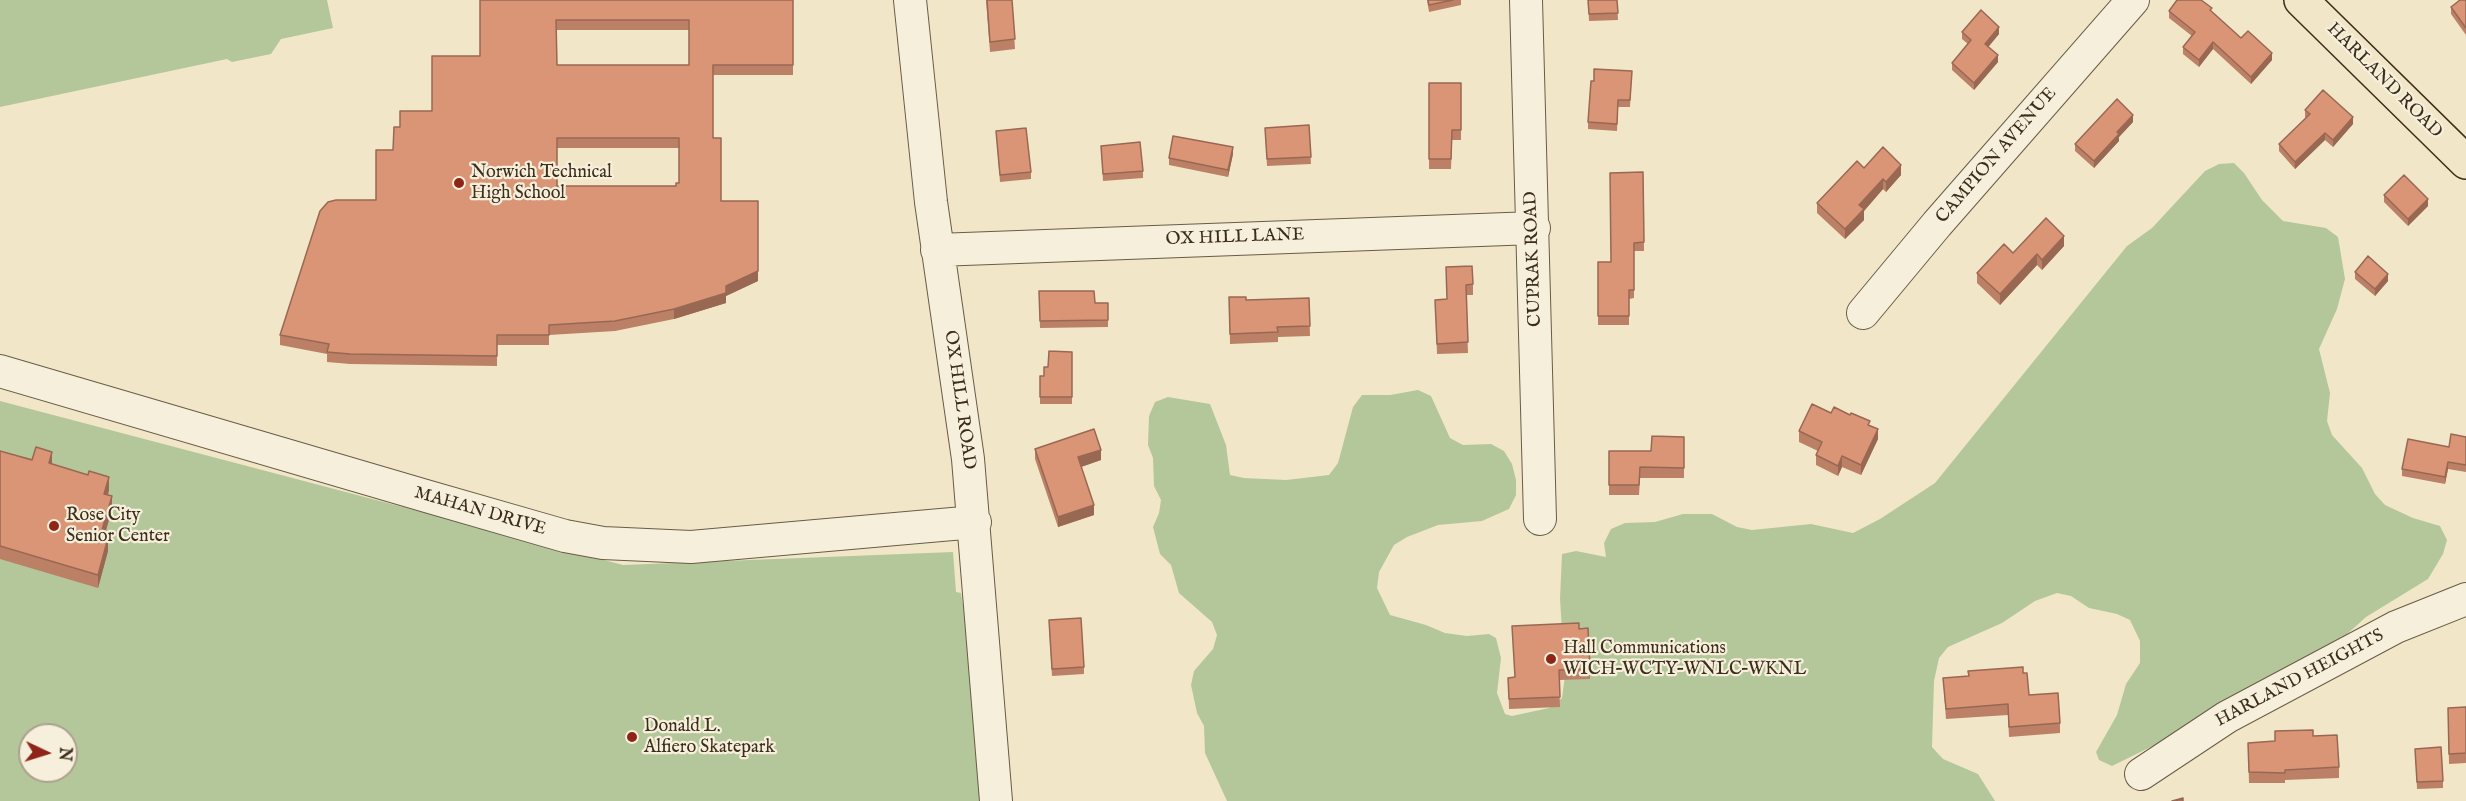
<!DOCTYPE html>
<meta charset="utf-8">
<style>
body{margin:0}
#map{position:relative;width:2466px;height:801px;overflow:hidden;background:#f1e7c8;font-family:"IM FELL English",serif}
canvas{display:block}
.north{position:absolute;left:18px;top:723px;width:60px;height:60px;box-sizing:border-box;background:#f6efdb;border:2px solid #aca18e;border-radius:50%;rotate:94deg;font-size:16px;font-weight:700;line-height:24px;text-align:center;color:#3c2d1b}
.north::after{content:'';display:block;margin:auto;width:21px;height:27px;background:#8f2418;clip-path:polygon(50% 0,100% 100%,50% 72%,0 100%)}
</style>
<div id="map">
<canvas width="2466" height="801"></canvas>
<div class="north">N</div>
</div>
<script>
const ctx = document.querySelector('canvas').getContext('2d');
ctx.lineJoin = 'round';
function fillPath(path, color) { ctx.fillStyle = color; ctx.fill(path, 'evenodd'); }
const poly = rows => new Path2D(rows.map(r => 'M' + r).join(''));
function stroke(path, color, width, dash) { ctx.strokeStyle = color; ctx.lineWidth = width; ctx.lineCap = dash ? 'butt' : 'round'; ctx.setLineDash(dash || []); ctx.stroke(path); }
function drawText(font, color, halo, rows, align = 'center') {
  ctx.font = font + ' "IM FELL English",serif'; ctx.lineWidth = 4.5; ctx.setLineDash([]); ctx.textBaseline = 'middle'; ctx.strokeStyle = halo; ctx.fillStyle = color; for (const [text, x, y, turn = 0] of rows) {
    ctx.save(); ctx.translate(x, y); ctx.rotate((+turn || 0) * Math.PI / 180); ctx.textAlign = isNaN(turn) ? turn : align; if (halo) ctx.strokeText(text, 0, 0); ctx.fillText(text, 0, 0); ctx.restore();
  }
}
fillPath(poly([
 [0,0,327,0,333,28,281,39,271,54,232,62,227,59,0,107],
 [2234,163,2244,173,2262,200,2283,221,2326,228,2338,237,2345,279,2337,309,2319,349,2330,393,2327,421,2332,435,2362,468,2375,494,2385,505,2413,518,2440,526,2447,540,2443,554,2428,579,2366,617,2345,636,2179,733,2112,766,2099,760,2096,752,2117,715,2126,684,2140,663,2140,641,2130,620,2117,614,2089,608,2071,596,2057,593,2035,601,2002,623,1948,647,1939,658,1934,681,1932,747,1943,759,1978,774,1995,801,1227,801,1205,753,1204,726,1197,713,1191,685,1194,671,1213,649,1217,635,1212,622,1179,593,1171,565,1160,554,1153,527,1159,513,1161,500,1154,486,1153,458,1148,445,1149,416,1155,402,1168,397,1210,404,1226,445,1230,475,1244,478,1286,480,1329,475,1338,463,1353,407,1362,395,1390,395,1418,390,1431,396,1450,438,1463,445,1491,444,1504,451,1512,464,1516,480,1516,495,1509,509,1482,521,1438,525,1407,537,1394,545,1379,572,1377,588,1390,615,1426,625,1445,633,1467,636,1489,634,1496,638,1501,658,1497,693,1505,714,1512,716,1549,708,1562,698,1565,676,1560,599,1562,554,1576,551,1606,557,1604,543,1611,529,1625,523,1655,522,1683,514,1712,514,1737,527,1752,530,1811,524,1853,533,1880,519,1935,483,2127,246,2152,228,2205,171,2219,164],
 [0,401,623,565,953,552,956,592,961,593,967,628,981,801,0,801],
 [30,735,66,735,66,771,30,771]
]), '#b4c79a');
const minor = poly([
 [910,0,931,202,968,459,996,801],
 [1526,0,1540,519],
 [937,250,1534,228],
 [1863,313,1937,224,2133,0],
 [0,371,426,496,565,536,603,543,691,547,975,522],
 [2141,774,2227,717,2396,627,2466,599]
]);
const major = poly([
 [2301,0,2466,162]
]);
stroke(minor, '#695c46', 34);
stroke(major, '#3c2d1b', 36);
stroke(minor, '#f6efdb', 32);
stroke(major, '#f1e7c8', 33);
fillPath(poly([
 [480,0,793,0,793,75,713,75,713,138,721,201,758,281,726,296,726,303,674,319,615,331,549,335,549,345,497,345,497,366,350,364,327,362,327,354,280,345,280,335,376,200,393,150,400,127,432,111,480,56],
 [557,30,689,30,689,65,557,65],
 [557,148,679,148,679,183,676,186,557,186],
 [986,0,1012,0,1015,49,990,52],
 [1427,0,1461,0,1461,5,1429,12],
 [1588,0,1617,0,1618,20,1589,21],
 [2466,0,2466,35,2451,14,2451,7],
 [2169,11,2212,12,2241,38,2272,60,2251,84,2213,49,2199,67,2183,54,2183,47,2192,36,2169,18],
 [1962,32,1999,34,1988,47,1998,62,1974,90,1952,70,1952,63,1968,44,1962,39],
 [1632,71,1630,107,1618,107,1617,131,1588,129,1588,122,1594,81],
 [1429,83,1461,83,1461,140,1452,140,1451,169,1429,169],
 [2305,110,2353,124,2333,147,2325,140,2295,169,2279,151,2279,144,2306,118,2305,117],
 [2133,122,2119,137,2119,141,2094,168,2075,151,2075,144],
 [1309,125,1311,164,1267,166,1265,128],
 [996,131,1031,172,1031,179,1000,182],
 [1101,146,1143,171,1143,178,1103,181],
 [1233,154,1228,177,1169,165,1169,158],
 [1864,168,1901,175,1886,192,1883,189,1864,211,1864,220,1845,239,1817,213,1817,203],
 [1643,172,1644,251,1634,251,1634,298,1629,299,1629,325,1598,325,1598,262,1611,262],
 [2384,195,2428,206,2408,226,2384,202],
 [2064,246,2042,270,2037,265,2000,305,1977,283,1977,273,2013,253],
 [1446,267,1473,284,1473,295,1466,295,1468,353,1437,354,1435,300,1447,300],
 [2355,272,2388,281,2375,296,2355,279],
 [1039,291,1095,303,1108,303,1108,327,1040,328],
 [1229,297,1246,300,1309,298,1310,336,1278,337,1278,342,1230,344],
 [1072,352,1072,404,1040,404,1040,376,1044,376],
 [1831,413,1870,425,1878,439,1861,475,1842,467,1838,476,1816,465,1816,455,1818,451,1799,442,1799,431],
 [1684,437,1684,478,1640,478,1639,495,1609,495,1609,451,1651,451],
 [2466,437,2466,472,2448,469,2445,484,2402,476,2402,469,2449,447],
 [1035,449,1101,460,1081,467,1094,515,1058,527,1035,459],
 [0,451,52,464,109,490,108,495,112,509,106,531,108,551,98,588,0,559],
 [1049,627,1084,667,1084,674,1052,676],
 [1579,629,1590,669,1590,679,1559,680,1560,707,1509,709,1508,678,1514,677],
 [2023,673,2029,695,2060,723,2060,733,2009,737,2008,715,1946,719,1943,678],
 [2466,707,2466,763,2449,764,2448,718],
 [2313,736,2339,767,2339,778,2285,780,2285,783,2249,783,2248,743,2275,741],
 [2415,749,2443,781,2443,788,2417,789]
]), '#bb8065');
fillPath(poly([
 [1999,27,1999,34,1985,51,1985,44],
 [2213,42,2213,49,2199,67,2199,60],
 [2272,53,2272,60,2251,84,2251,77],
 [1998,55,1998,62,1974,90,1974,83],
 [2133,115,2133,122,2119,137,2119,141,2094,168,2094,161,2117,132],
 [2353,117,2353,124,2333,147,2333,140],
 [2325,133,2325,140,2295,169,2295,162],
 [1233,147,1233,154,1228,177,1228,170],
 [1901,165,1901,175,1886,192,1886,182],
 [1883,179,1883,189,1864,211,1864,220,1845,239,1845,229,1859,205],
 [2428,199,2428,206,2408,226,2408,219],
 [758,201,758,281,726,296,726,303,674,319,674,309,726,286],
 [2064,236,2064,246,2042,270,2042,260],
 [2037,254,2037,265,2000,305,2000,294],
 [2388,274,2388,281,2375,296,2375,289],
 [1878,429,1878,439,1861,475,1861,465],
 [1101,450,1101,460,1078,468,1078,457],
 [52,452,52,465,49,463],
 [1842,456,1842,467,1838,476,1838,466],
 [2448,462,2448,469,2445,484,2445,477],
 [109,477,109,490,104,507,104,494],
 [112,496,112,509,102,543,102,530],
 [1094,505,1094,515,1058,527,1058,517],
 [108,538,108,551,98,588,98,575]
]), '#996853');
const building = poly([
 [480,0,793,0,793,65,713,65,713,138,721,138,721,201,758,201,758,271,726,286,726,293,674,309,615,321,549,325,549,335,497,335,497,356,350,354,327,352,329,344,280,335,320,211,328,202,336,200,376,200,376,150,393,150,394,127,400,127,400,111,432,111,432,56,480,56,480,0],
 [556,20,689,20,689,65,557,65,556,20],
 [557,138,679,138,679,183,676,183,676,186,557,186,557,138],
 [987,0,1012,0,1015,39,990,42,987,0],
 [1428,0,1453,0,1429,5,1428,0],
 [1588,0,1617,0,1618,13,1589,14,1588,0],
 [2177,0,2201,0,2212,8,2210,10,2241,38,2248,31,2272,53,2251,77,2213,42,2199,60,2183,47,2195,32,2169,11,2177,0],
 [2460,0,2466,0,2466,28,2451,7,2460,0],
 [1981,10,1999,27,1985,44,1998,55,1974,83,1952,63,1971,40,1962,32,1981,10],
 [1594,69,1632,71,1630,100,1618,100,1617,124,1588,122,1591,81,1594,81,1594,69],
 [1429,83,1461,83,1461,130,1452,130,1451,159,1429,159,1429,83],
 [2323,90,2353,117,2333,140,2325,133,2295,162,2279,144,2310,114,2305,110,2323,90],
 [2117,99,2133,115,2117,132,2119,134,2094,161,2075,144,2117,99],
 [1309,125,1311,157,1267,159,1265,128,1309,125],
 [1026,128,1031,172,1000,175,996,131,1026,128],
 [1173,136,1233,147,1228,170,1169,158,1173,136],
 [1140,142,1143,171,1103,174,1101,146,1140,142],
 [1883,147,1901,165,1886,182,1883,179,1859,205,1864,209,1845,229,1817,203,1857,161,1864,168,1883,147],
 [1643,172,1644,242,1634,243,1634,290,1629,290,1629,316,1598,316,1598,262,1611,262,1610,173,1643,172],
 [2404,175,2428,199,2408,219,2384,195,2404,175],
 [2046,218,2064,236,2042,260,2037,254,2000,294,1977,273,2004,244,2013,253,2046,218],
 [2368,256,2388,274,2375,289,2355,272,2368,256],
 [1472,266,1473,284,1466,285,1468,342,1437,344,1435,300,1447,299,1446,267,1472,266],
 [1039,291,1094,291,1095,303,1108,303,1108,320,1040,321,1039,291],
 [1229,297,1246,297,1246,300,1309,298,1310,326,1277,327,1278,332,1230,334,1229,297],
 [1049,351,1072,352,1072,397,1040,397,1040,376,1044,376,1044,367,1048,367,1049,351],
 [1812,404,1831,413,1834,407,1850,415,1851,413,1870,421,1868,425,1878,429,1861,465,1842,456,1838,466,1816,455,1822,442,1799,431,1812,404],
 [1094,429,1101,450,1078,457,1094,505,1058,517,1035,449,1094,429],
 [2451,434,2466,437,2466,465,2448,462,2445,477,2402,469,2408,439,2449,447,2451,434],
 [1652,436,1684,437,1684,468,1640,467,1639,485,1609,485,1609,451,1651,451,1652,436],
 [36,447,52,452,49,463,88,475,89,471,109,477,104,494,112,496,102,530,106,531,104,537,108,538,98,575,0,546,0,451,32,460,36,447],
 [1081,618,1084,667,1052,669,1049,620,1081,618],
 [1579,623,1579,629,1588,628,1590,669,1559,670,1560,697,1509,699,1508,678,1515,677,1512,626,1579,623],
 [2023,667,2023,673,2027,673,2029,695,2058,693,2060,723,2009,727,2008,704,1946,709,1943,678,1969,676,1968,671,2023,667],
 [2466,707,2466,753,2449,754,2448,708,2466,707],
 [2313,730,2313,736,2337,735,2339,767,2285,770,2285,773,2249,772,2248,743,2275,741,2275,731,2313,730],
 [2441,747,2443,781,2417,782,2415,749,2441,747],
 [2183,798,2183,801,2172,801,2183,798]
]);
fillPath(building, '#da9576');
stroke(building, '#996853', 1.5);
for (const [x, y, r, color] of [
 [459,183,6,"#8f2418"],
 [54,526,6,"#8f2418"],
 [1551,659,6,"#8f2418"],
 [632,737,6,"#8f2418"]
]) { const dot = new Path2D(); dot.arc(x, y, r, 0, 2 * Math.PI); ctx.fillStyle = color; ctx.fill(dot); stroke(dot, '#f6efdb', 2); }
drawText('18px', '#3c2d1b', '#f6efdb', [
 ["HARLAND ROAD",2384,81,45],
 ["CAMPION AVENUE",1997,156,-49],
 ["OX HILL LANE",1235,238,-2],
 ["CUPRAK ROAD",1534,259,-92],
 ["OX HILL ROAD",959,400,82],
 ["MAHAN DRIVE",480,512,16],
 ["HARLAND HEIGHTS",2300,679,-28]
]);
drawText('18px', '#3c2d1b', '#f6efdb', [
 ["Norwich Technical",471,173],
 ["High School",471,194],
 ["Rose City",66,516],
 ["Senior Center",66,537],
 ["Hall Communications",1563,649],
 ["WICH–WCTY–WNLC–WKNL",1563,670],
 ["Donald L.",644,727],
 ["Alfiero Skatepark",644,748]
], 'left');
</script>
